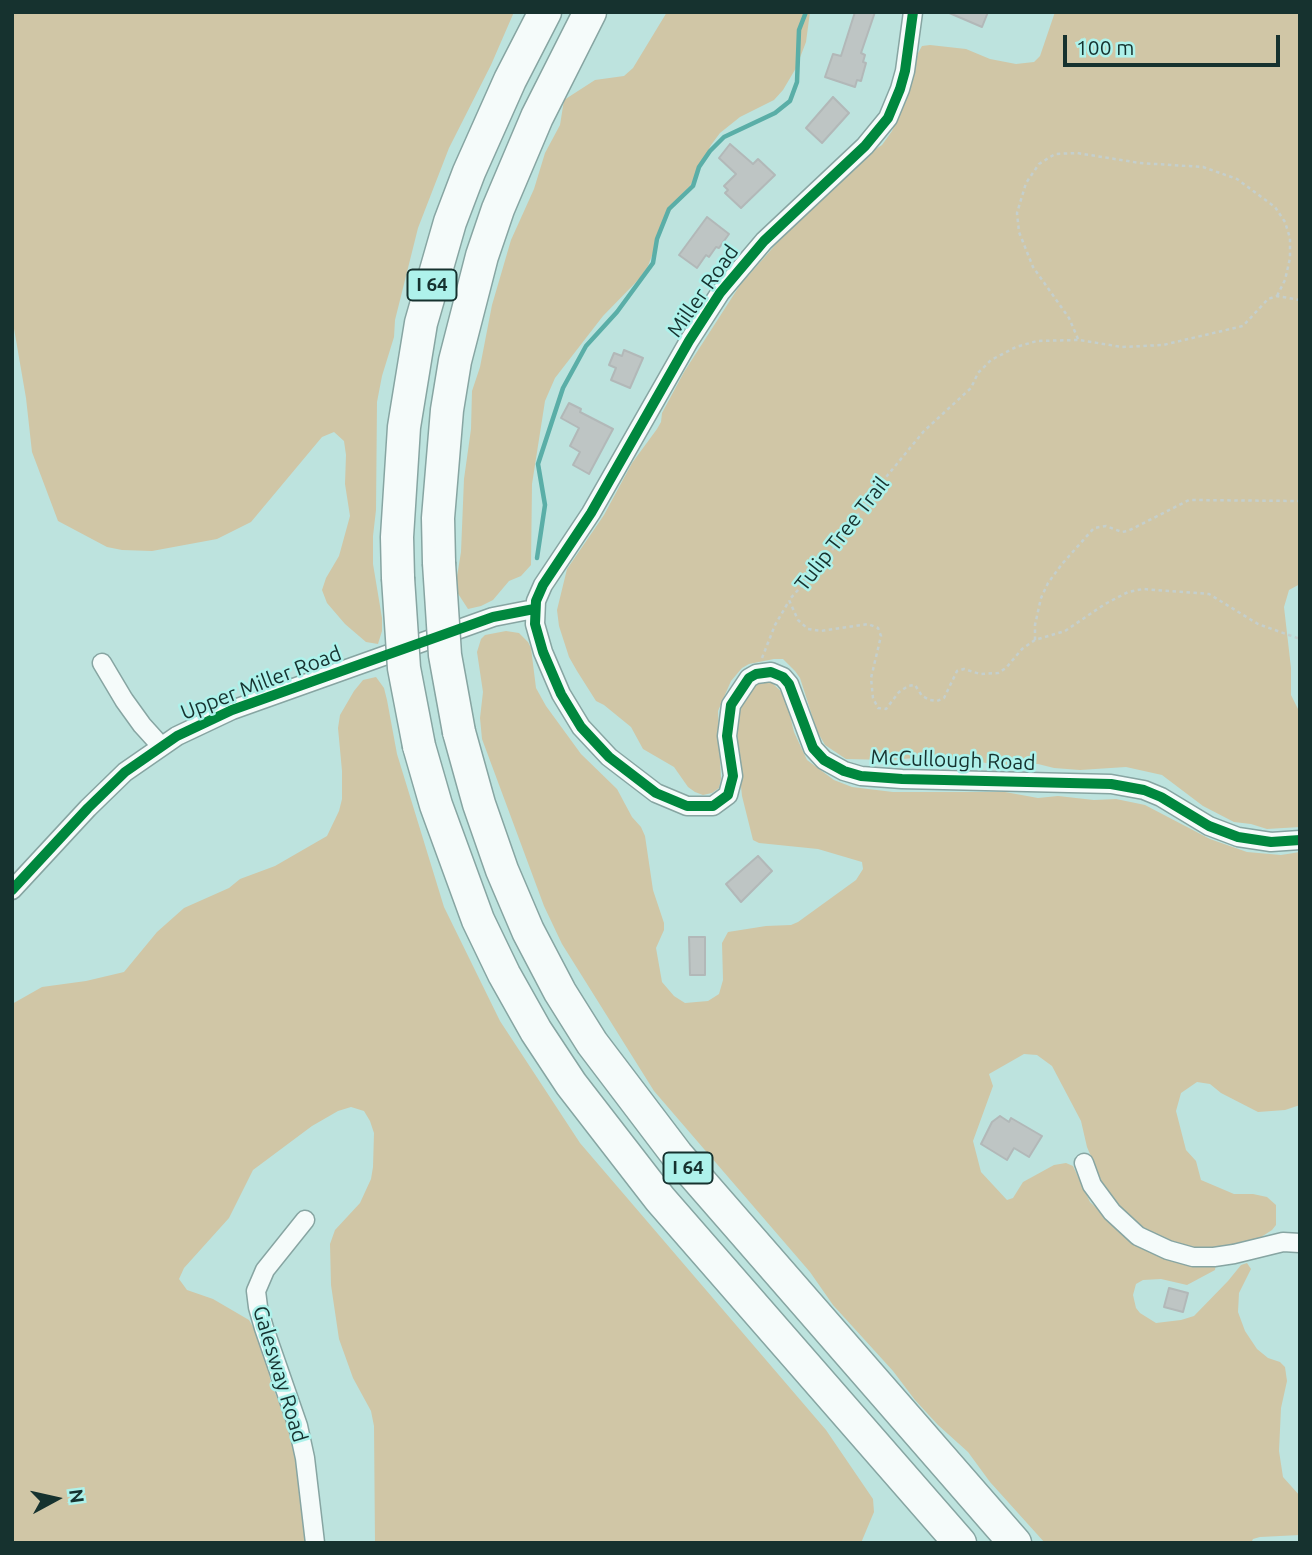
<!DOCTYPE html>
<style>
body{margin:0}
#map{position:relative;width:1312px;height:1555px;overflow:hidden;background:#bde3de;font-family:Ubuntu,sans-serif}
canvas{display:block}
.frame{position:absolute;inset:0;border:14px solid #16322f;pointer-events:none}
.north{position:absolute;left:21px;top:1464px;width:70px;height:70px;-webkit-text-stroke:5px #aef2eb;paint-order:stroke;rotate:82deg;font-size:19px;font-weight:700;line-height:28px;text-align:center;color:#16322f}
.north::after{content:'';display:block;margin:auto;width:24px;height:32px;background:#16322f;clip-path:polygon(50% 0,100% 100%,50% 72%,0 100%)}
.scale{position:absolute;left:1063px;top:35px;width:217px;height:32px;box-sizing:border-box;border:4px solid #16322f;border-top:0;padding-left:9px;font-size:21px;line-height:24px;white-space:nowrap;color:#16322f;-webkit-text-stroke:5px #aef2eb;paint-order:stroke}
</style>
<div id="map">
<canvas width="1312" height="1555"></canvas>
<div class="frame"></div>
<div class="north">N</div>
<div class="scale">100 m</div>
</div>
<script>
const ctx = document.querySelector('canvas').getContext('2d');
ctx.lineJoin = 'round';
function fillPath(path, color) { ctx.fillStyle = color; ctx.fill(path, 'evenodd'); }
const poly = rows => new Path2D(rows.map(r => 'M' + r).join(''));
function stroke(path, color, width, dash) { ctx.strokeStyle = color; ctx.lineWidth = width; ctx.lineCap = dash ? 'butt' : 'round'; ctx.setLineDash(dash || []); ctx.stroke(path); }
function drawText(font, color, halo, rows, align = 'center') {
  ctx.font = font + ' Ubuntu,sans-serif'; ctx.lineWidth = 5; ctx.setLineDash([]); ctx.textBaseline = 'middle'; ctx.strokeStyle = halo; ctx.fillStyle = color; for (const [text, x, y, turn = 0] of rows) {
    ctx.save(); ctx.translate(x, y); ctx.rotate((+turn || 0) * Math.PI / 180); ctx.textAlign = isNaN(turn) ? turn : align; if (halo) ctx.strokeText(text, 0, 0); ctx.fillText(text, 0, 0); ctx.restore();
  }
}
fillPath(poly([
 [12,12,514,12,491,65,449,148,418,228,395,320,394,337,382,376,377,402,376,510,373,536,373,564,382,618,382,631,378,644,366,642,345,624,327,603,322,590,326,578,339,556,350,516,345,484,346,455,344,441,334,432,322,437,251,522,217,539,152,551,122,550,107,547,58,521,32,452,26,398,12,317],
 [667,12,810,12,806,42,796,68,783,90,774,100,740,117,720,133,711,145,690,186,681,195,667,216,648,266,640,278,603,316,555,378,545,401,532,484,531,565,521,576,509,581,493,600,481,606,468,609,455,589,461,552,464,479,471,429,472,391,480,367,492,305,511,240,534,189,545,153,560,125,564,100,595,80,624,76,633,68],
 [1055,12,1300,12,1300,584,1289,590,1284,607,1291,668,1291,695,1300,713,1300,827,1267,829,1251,824,1234,822,1203,806,1162,775,1126,767,1080,770,1054,768,1038,764,996,765,961,758,944,759,928,757,889,760,846,759,825,745,817,731,800,678,795,671,783,659,774,659,749,664,742,668,731,681,718,711,721,779,719,788,712,793,703,795,695,792,688,787,674,767,643,749,631,727,604,705,596,701,577,671,569,657,559,626,557,610,567,569,604,515,632,463,657,429,661,422,662,413,684,372,740,285,777,243,868,154,882,145,892,131,906,101,918,53,922,46,930,45,966,49,990,59,1016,64,1034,62,1040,56],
 [506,631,519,633,528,642,531,648,536,688,546,706,581,754,617,789,632,817,641,827,645,836,653,890,664,923,664,930,656,948,662,982,674,996,685,1003,708,1001,719,994,723,980,722,943,728,932,766,926,791,925,798,922,856,880,863,869,862,862,818,849,759,843,753,840,742,796,735,729,739,710,747,691,758,684,771,682,785,695,794,732,807,760,834,780,852,787,893,792,1005,792,1038,798,1058,796,1094,800,1116,799,1145,805,1210,839,1247,852,1281,855,1300,852,1300,1105,1285,1110,1258,1112,1221,1093,1210,1084,1197,1082,1181,1093,1176,1111,1186,1150,1196,1161,1201,1180,1234,1194,1253,1194,1267,1197,1276,1205,1276,1225,1272,1230,1255,1241,1209,1251,1179,1247,1143,1232,1115,1204,1104,1187,1087,1147,1081,1121,1052,1066,1037,1055,1024,1054,989,1074,993,1086,973,1141,981,1172,1007,1200,1013,1198,1023,1182,1054,1165,1066,1163,1073,1166,1090,1202,1121,1231,1181,1263,1203,1261,1216,1263,1215,1270,1187,1285,1161,1279,1143,1280,1136,1284,1133,1295,1136,1308,1140,1313,1156,1323,1181,1320,1194,1316,1228,1281,1241,1265,1247,1263,1251,1269,1239,1293,1238,1312,1245,1331,1257,1349,1268,1358,1280,1362,1285,1367,1287,1381,1281,1408,1279,1451,1283,1477,1300,1496,1300,1535,1260,1537,1253,1539,1251,1543,1045,1543,990,1482,968,1452,938,1425,915,1400,893,1371,833,1305,810,1272,654,1091,562,944,544,906,482,739,480,718,483,692,477,652,481,639,485,635],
 [376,677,384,688,387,700,397,754,444,907,500,1021,580,1143,826,1430,873,1499,874,1512,861,1543,375,1543,374,1426,371,1411,353,1378,339,1339,331,1285,330,1244,335,1230,360,1203,371,1179,373,1167,374,1133,370,1121,364,1111,351,1107,338,1111,312,1126,253,1170,229,1218,184,1268,179,1279,187,1290,213,1299,249,1320,263,1344,271,1383,295,1442,304,1502,305,1543,12,1543,12,1004,42,987,86,981,124,972,157,932,184,908,229,888,240,879,275,866,327,836,339,811,342,799,342,771,338,728,340,715,354,691,363,680]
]), '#d0c6a6');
stroke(poly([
 [537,558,545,505,538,464,563,388,586,346,617,312,653,263,657,239,669,209,693,186,699,167,710,151,724,137,775,113,790,101,797,82,799,30,806,12]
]), '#5aaea7', 4.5);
const building = poly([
 [855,12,875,12,861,53,865,55,863,62,866,63,861,81,857,80,855,87,825,77,833,54,841,56,855,12],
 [947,12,988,12,982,27,947,12],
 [833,97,849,113,822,143,806,128,833,97],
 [730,144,753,164,758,159,775,175,741,208,725,193,728,190,724,186,736,174,719,158,730,144],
 [707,217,729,234,719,248,716,247,709,257,706,255,697,268,679,255,707,217],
 [624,350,643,358,630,388,611,380,616,368,609,365,614,353,622,356,624,350],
 [569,403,581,409,580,412,613,429,589,474,573,465,580,452,570,446,579,428,561,418,569,403],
 [758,856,772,871,741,902,726,884,758,856],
 [689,937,705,937,705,975,690,975,689,937],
 [1000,1116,1009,1122,1011,1118,1042,1136,1029,1157,1014,1148,1007,1160,981,1144,992,1122,1000,1116],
 [1169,1288,1188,1293,1183,1312,1164,1307,1169,1288]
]);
fillPath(building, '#bec5c4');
stroke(building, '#b2b8b8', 2);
const minor = poly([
 [913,12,905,71,900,89,888,118,865,146,764,241,720,293,689,341,591,513,543,585,536,601,535,624,543,652,561,694,581,727,609,757,656,793,687,806,713,806,728,795,733,776,727,736,731,705,749,678,756,674,771,672,783,677,789,684,813,748,824,760,844,771,861,776,902,779,1111,784,1144,790,1161,797,1209,826,1238,837,1271,842,1300,840],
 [102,663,124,700,142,725,161,746],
 [12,890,88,808,125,772,177,736,232,710,493,617,534,609],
 [1084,1163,1092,1185,1112,1212,1138,1236,1168,1250,1193,1257,1214,1257,1234,1254,1283,1242,1300,1243],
 [305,1220,265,1270,256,1291,258,1307,264,1328,298,1426,305,1458,315,1543]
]);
const motorway = poly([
 [439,563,438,518,447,410,455,361,482,256,498,209,537,117,590,12],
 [398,578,397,537,404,427,421,323,450,222,469,172,510,80,545,12],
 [459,732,479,804,502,870,528,931,560,992,592,1043,677,1155,1015,1543],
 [419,746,436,805,478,920,504,974,536,1031,571,1084,660,1199,960,1543]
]);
stroke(minor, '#87a5a2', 21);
stroke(motorway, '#87a5a2', 35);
stroke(poly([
 [1300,300,1277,296,1268,299,1243,326,1163,345,1122,347,1079,340,1037,341,1016,347,991,360,978,373,971,388,924,431,882,482,824,561,789,600,798,620,808,629,821,631,868,624,878,628,881,636,871,678,873,698,878,708,886,709,899,692,908,686,915,685,922,696,930,700,937,701,944,698,957,671,964,669,980,674,998,673,1006,668,1022,649,1035,640,1065,631,1105,604,1128,592,1143,589,1209,594,1258,624,1300,639],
 [1078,339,1069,318,1033,267,1019,232,1017,213,1026,183,1039,164,1055,154,1077,153,1140,163,1203,167,1237,179,1275,207,1285,222,1290,238,1290,258,1285,280,1277,296],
 [1035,640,1035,625,1041,598,1048,583,1062,564,1094,528,1106,526,1122,532,1128,531,1189,500,1300,501],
 [762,658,775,625,789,601]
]), '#c4cfcd', 2.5, [3.5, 3.5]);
stroke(minor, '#f5fbfa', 18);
stroke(motorway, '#f5fbfa', 32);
const motorwayBridge = poly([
 [439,563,445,655,459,732],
 [398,578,404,668,419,746]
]);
stroke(motorwayBridge, '#87a5a2', 35, []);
stroke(motorwayBridge, '#f5fbfa', 32);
stroke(poly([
 [913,12,905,71,900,89,888,118,865,146,764,241,720,293,689,341,591,513,543,585,536,601,535,624,543,652,561,694,581,727,609,757,656,793,687,806,713,806,728,795,733,776,727,736,731,705,749,678,756,674,771,672,783,677,789,684,813,748,824,760,844,771,861,776,902,779,1111,784,1144,790,1161,797,1209,826,1238,837,1271,842,1300,840],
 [12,890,88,808,125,772,177,736,232,710,493,617,534,609]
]), '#00873e', 10);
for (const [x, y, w] of [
 [432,285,49],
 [688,1168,49]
]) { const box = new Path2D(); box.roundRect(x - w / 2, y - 15.5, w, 31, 5); ctx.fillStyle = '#aef2eb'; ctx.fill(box); stroke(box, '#16322f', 2); }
drawText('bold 19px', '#16322f', null, [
 ["I 64",432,285],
 ["I 64",688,1168]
]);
drawText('21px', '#16322f', '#aef2eb', [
 ["Miller Road",703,291,-55],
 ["Tulip Tree Trail",842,534,-52],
 ["Upper Miller Road",261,683,-21],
 ["McCullough Road",953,760,2],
 ["Galesway Road",280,1374,73]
]);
</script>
